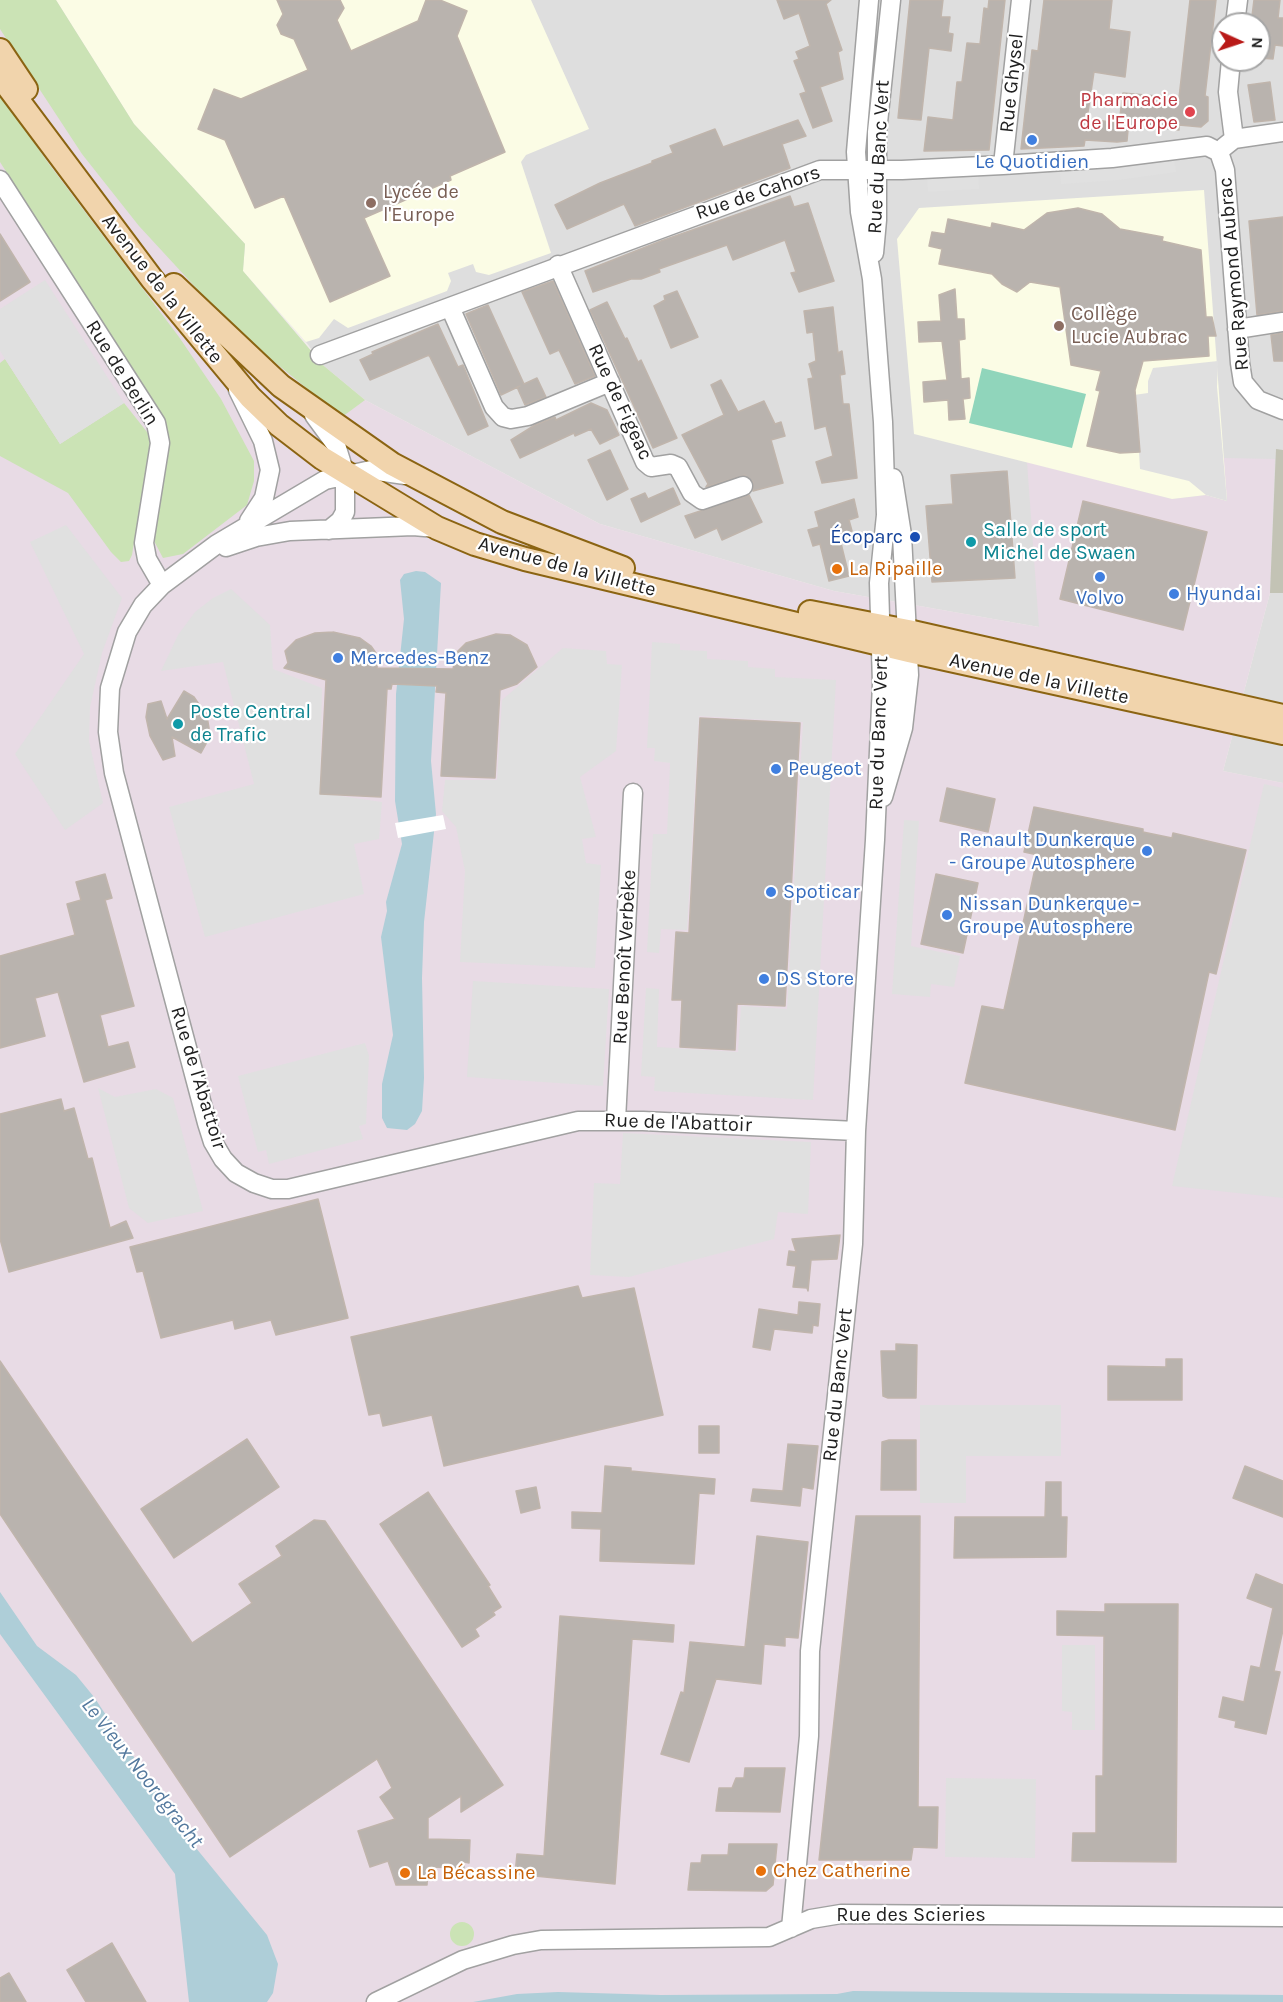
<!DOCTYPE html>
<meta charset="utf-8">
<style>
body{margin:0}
#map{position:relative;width:1283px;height:2002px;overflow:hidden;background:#f0ede8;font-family:Karla,sans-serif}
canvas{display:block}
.north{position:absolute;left:1211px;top:12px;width:60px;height:60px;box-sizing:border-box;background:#fff;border:2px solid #a6a6a6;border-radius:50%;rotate:93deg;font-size:16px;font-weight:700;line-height:24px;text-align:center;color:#202020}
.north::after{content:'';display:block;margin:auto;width:21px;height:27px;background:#b91a18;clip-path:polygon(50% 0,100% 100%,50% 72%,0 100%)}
</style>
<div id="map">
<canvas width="1283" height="2002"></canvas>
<div class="north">N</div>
</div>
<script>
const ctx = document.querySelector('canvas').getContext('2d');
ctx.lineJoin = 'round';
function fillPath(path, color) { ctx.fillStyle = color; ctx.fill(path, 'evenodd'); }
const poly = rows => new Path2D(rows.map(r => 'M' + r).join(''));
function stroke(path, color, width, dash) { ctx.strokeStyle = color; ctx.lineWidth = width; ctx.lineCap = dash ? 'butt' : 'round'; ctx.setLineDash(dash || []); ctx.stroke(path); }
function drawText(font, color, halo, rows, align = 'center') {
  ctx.font = font + ' Karla,sans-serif'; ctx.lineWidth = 4.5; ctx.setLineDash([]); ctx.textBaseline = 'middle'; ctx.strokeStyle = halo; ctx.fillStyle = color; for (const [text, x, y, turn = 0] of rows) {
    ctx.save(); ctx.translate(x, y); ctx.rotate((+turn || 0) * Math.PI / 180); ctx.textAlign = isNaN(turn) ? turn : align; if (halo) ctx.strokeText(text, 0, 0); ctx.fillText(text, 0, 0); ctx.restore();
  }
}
fillPath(poly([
 [56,0,1283,0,1283,783,1223,771,1270,593,1039,627,834,591,600,524,365,400,324,366,306,342],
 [1223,24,1259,24,1259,60,1223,60]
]), '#dedede');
fillPath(poly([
 [0,0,56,0,245,244,243,271,324,366,365,400,600,524,834,591,1039,627,1027,462,1172,499,1206,495,1227,501,1223,458,1275,459,1270,593,1223,771,1283,783,1283,2002,0,2002]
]), '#e8dbe5');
fillPath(poly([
 [56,0,531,0,589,129,526,155,521,162,551,253,489,275,476,272,473,264,448,273,451,281,447,291,348,328,334,319,319,338,306,342,243,271,245,244,134,124],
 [1204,190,1227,501,1206,495,1172,499,914,434,897,239,919,208]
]), '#fbfce5');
fillPath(poly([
 [1276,449,1283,450,1283,593,1270,593]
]), '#c3c3b5');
fillPath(poly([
 [0,0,56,0,134,124,245,244,243,271,324,366,365,400,342,417,234,329,139,226,82,154,0,29],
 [0,94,49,164,179,337,221,399,254,461,254,481,247,505,183,554,163,558,153,539,169,438,165,424,138,378,0,162],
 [5,359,60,444,124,403,151,437,132,555,129,561,121,562,111,552,68,493,0,456,0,363],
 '450 1934a12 12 0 1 1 24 0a12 12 0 1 1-24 0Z'
]), '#cbe3b5');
fillPath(poly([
 [982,368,1086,394,1072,448,969,423]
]), '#90d5bb');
fillPath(poly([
 [1174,159,1176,172,1118,180,1061,184,1060,171],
 [978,174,979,189,928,192,927,178],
 [45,280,124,403,60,444,0,351,0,309],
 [1218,361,1217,387,1227,501,1206,495,1189,481,1140,469,1136,398,1134,397,1134,395,1148,393,1148,381,1153,368],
 [66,525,122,598,102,653,90,707,89,741,103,803,65,830,15,754,84,654,30,542],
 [231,589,270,625,273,669,322,688,320,793,382,802,379,839,354,844,364,894,205,937,169,807,254,784,223,662,161,671,178,635,195,612,213,598],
 [652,642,680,644,680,650,707,651,707,659,748,661,748,667,775,669,775,677,836,680,813,1100,654,1091,655,1077,641,1076,646,988,659,989,657,1047,738,1052,741,1006,787,1009,803,722,699,716,687,930,661,929,659,953,647,952,653,834,667,834,670,763,654,761,655,748,647,748],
 [563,648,606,651,607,664,622,665,616,751,580,777,596,837,582,839,586,863,601,865,595,968,460,962,465,871,456,827,442,811,445,780,497,780,502,700],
 [1264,784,1283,788,1283,1198,1172,1186],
 [904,820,919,821,911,946,960,956,954,987,931,984,930,997,892,994],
 [473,981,609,989,603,1086,467,1077],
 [365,1043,369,1056,366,1124,359,1126,363,1139,269,1164,266,1150,258,1152,238,1076],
 [98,1088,115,1097,156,1089,173,1098,203,1211,148,1223,129,1208],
 [623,1133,811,1142,808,1214,778,1212,774,1239,629,1277,590,1275,594,1183,620,1184],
 [920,1405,1061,1405,1061,1456,966,1456,966,1503,920,1503],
 [1062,1645,1095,1645,1095,1730,1072,1730,1072,1712,1062,1711],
 [946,1778,1036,1779,1035,1858,945,1857]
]), '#e0e0e0');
fillPath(poly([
 [416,571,425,572,441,583,431,761,436,814,424,922,422,978,424,1078,422,1111,415,1124,407,1130,387,1128,382,1118,382,1084,393,1035,381,937,387,911,386,902,402,844,395,801,396,694,404,619,400,580,404,574],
 [0,1592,37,1646,76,1675,94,1697,187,1837,267,1935,278,1964,273,1993,267,2002,189,2002,175,1874,0,1634],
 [853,1991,1283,1995,1283,2002,473,2002,517,1994,558,1992,661,1995,837,1994]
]), '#aeced8');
fillPath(poly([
 [443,815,446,829,398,838,395,823]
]), '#fff');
const building = poly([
 [277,0,340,0,344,8,337,20,351,51,418,21,426,0,440,0,467,11,457,36,505,152,450,176,451,180,364,218,390,276,330,302,284,196,255,208,225,140,198,129,214,89,241,99,308,70,294,39,281,34,277,25,283,14,277,0],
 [777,0,831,0,826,4,842,50,838,52,843,79,820,87,832,121,813,128,800,94,806,92,794,61,799,59,796,52,810,46,799,13,784,19,777,0],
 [910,0,943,0,941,17,950,17,948,33,953,34,951,51,929,48,921,120,898,118,910,0],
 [989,0,1005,0,989,150,924,151,928,117,953,120,957,82,962,82,967,43,980,44,984,8,988,9,989,0],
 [1044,0,1112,0,1109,29,1130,32,1125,77,1094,72,1087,119,1119,123,1123,93,1179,98,1190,0,1216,0,1205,96,1208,97,1208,121,1201,127,1179,125,1179,130,1133,125,1132,130,1128,130,1127,141,1117,142,1085,140,1084,146,1021,149,1032,50,1038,51,1044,0],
 [1254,0,1280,0,1278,18,1283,18,1283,46,1275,45,1273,59,1259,58,1259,24,1251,24,1254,0],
 [1270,82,1275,120,1254,122,1248,85,1270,82],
 [798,120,806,136,782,144,790,168,635,226,624,204,567,229,555,205,600,183,652,163,652,161,673,153,670,146,715,129,723,147,798,120],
 [790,196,794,207,808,203,834,281,799,292,791,273,796,272,785,240,733,260,727,245,659,269,660,272,641,279,631,279,593,292,585,271,661,241,790,196],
 [1078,208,1102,214,1120,229,1163,237,1162,241,1201,250,1206,317,1212,317,1216,336,1208,336,1209,356,1143,361,1135,390,1140,452,1120,453,1087,446,1100,391,1096,390,1101,371,1071,365,1060,287,1030,282,1017,292,1002,284,992,274,939,264,942,249,929,246,932,232,945,234,948,219,991,228,992,223,1024,230,1047,213,1078,208],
 [1283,217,1283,311,1257,315,1249,221,1283,217],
 [0,234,30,282,0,301,0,234],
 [553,281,595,376,575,384,559,350,550,354,522,292,553,281],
 [955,289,957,319,964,319,965,339,959,340,961,379,969,378,970,398,963,399,965,419,949,420,948,400,924,402,923,382,947,380,942,341,919,342,918,322,941,321,939,295,955,289],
 [677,291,698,337,671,348,654,306,665,300,664,296,677,291],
 [607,302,625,339,627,338,638,362,641,360,677,438,653,448,590,310,607,302],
 [488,305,524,384,537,378,546,397,525,405,517,387,520,386,501,395,466,314,488,305],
 [833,307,838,353,842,351,845,374,840,375,843,404,849,404,857,478,822,483,816,462,833,456,826,426,815,429,808,379,813,378,809,364,816,361,813,332,807,333,804,311,833,307],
 [438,324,458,367,463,365,488,426,468,435,429,355,370,380,360,360,373,354,372,352,438,324],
 [1283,333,1283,361,1274,361,1271,335,1283,333],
 [721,380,738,412,764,401,775,424,781,422,785,436,771,440,783,483,753,491,753,482,745,475,706,487,708,484,682,435,724,415,711,385,721,380],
 [591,403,607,410,619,435,600,444,591,429,575,436,574,433,520,458,511,440,535,425,555,417,556,420,591,403],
 [610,450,628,489,607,500,588,460,610,450],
 [1007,471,1015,578,932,582,926,506,953,504,951,475,1007,471],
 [673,488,680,504,641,522,631,499,645,493,648,499,673,488],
 [749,495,762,522,722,540,717,528,695,538,685,516,749,495],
 [854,499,858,517,849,520,852,531,839,535,849,576,829,581,820,544,813,546,808,530,819,527,815,512,854,499],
 [1083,501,1207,532,1183,630,1060,599,1083,501],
 [333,632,360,638,371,646,378,656,377,668,453,669,457,652,466,643,496,634,510,635,527,645,537,667,517,684,500,690,495,778,441,776,446,693,436,692,437,686,392,684,391,689,387,689,381,797,320,794,326,680,284,668,288,663,285,651,296,640,315,633,333,632],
 [184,691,194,697,207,716,209,728,207,742,201,753,172,737,175,756,163,760,150,736,146,717,148,704,161,701,167,719,184,691],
 [700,718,800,723,785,1006,737,1004,735,1050,680,1047,682,1000,672,1000,676,932,689,933,700,718],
 [947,788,995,799,988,832,940,821,947,788],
 [1034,807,1143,829,1143,832,1172,838,1173,833,1246,850,1216,974,1209,972,1175,1130,965,1083,982,1006,1004,1010,1038,855,1024,852,1034,807],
 [105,874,112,898,105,900,134,1006,100,1015,108,1047,128,1042,135,1067,84,1082,58,992,35,998,45,1036,0,1048,0,956,75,935,67,904,81,900,76,882,105,874],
 [936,874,978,883,963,953,921,944,936,874],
 [61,1099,64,1111,74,1108,88,1159,92,1158,110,1228,126,1221,133,1238,9,1272,0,1239,0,1114,61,1099],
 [318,1199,348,1318,276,1335,271,1320,235,1329,233,1320,161,1338,143,1271,137,1272,130,1247,318,1199],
 [840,1235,837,1259,811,1260,808,1291,807,1288,793,1287,796,1266,787,1265,789,1251,796,1252,792,1239,840,1235],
 [578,1286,582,1298,634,1288,663,1415,444,1466,432,1415,383,1426,380,1413,369,1415,351,1337,578,1286],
 [799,1302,820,1304,818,1326,813,1325,812,1333,774,1329,770,1350,753,1347,759,1309,798,1315,799,1302],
 [896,1344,917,1345,916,1398,888,1398,883,1396,881,1351,896,1351,896,1344],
 [1166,1359,1182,1359,1182,1400,1108,1400,1108,1366,1166,1367,1166,1359],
 [0,1361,192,1643,252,1603,239,1584,282,1556,276,1546,314,1520,325,1521,503,1785,461,1812,461,1796,428,1818,428,1839,470,1840,469,1863,464,1862,464,1868,428,1867,427,1885,396,1885,388,1861,370,1867,358,1831,395,1819,380,1797,392,1788,377,1759,230,1857,0,1514,0,1361],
 [699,1426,719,1426,719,1453,699,1453,699,1426],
 [247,1439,279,1487,174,1558,141,1509,247,1439],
 [889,1440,916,1440,916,1490,881,1490,882,1442,889,1440],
 [788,1444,818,1446,813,1489,802,1487,800,1506,751,1501,753,1489,783,1491,788,1444],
 [605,1466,631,1468,631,1471,715,1479,714,1494,699,1493,694,1564,600,1561,601,1529,572,1528,572,1512,602,1513,605,1466],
 [1245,1466,1283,1481,1283,1517,1233,1498,1245,1466],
 [1046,1482,1061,1482,1061,1517,1067,1517,1066,1557,954,1558,955,1517,1045,1517,1046,1482],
 [536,1487,540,1508,521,1513,516,1491,536,1487],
 [428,1492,490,1585,488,1586,501,1607,493,1612,495,1615,475,1629,479,1636,462,1647,380,1524,428,1492],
 [856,1516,920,1516,918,1807,938,1807,937,1848,913,1847,911,1860,819,1860,856,1516],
 [757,1536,808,1542,798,1638,785,1637,785,1646,764,1644,761,1684,716,1679,689,1762,661,1754,681,1692,684,1693,690,1642,745,1647,757,1536],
 [1256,1574,1283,1585,1283,1630,1274,1671,1280,1672,1266,1734,1235,1727,1236,1721,1219,1717,1223,1697,1244,1702,1251,1666,1260,1668,1273,1608,1247,1598,1256,1574],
 [1105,1604,1178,1604,1176,1862,1072,1861,1073,1833,1096,1833,1096,1776,1103,1776,1104,1636,1057,1635,1057,1611,1105,1612,1105,1604],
 [560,1616,674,1625,673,1642,632,1639,615,1884,515,1874,517,1854,544,1856,560,1616],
 [745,1768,785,1768,780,1812,716,1811,719,1788,732,1788,736,1778,744,1778,745,1768],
 [729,1844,777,1844,773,1885,766,1891,688,1890,691,1863,701,1863,702,1855,728,1855,729,1844],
 [112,1943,146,2002,86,2002,67,1970,112,1943],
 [9,1973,26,2002,0,2002,0,1978,9,1973]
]);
fillPath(building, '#b9b3ae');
stroke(building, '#c0b5ac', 1.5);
const minor = poly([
 [1235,24,1238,0],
 [1231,60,1228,92,1234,139],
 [1224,147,1234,139,1283,132],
 [1003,165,1021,0],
 [0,180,156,423,160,443,144,543,147,559,162,585],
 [874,253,877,220,877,132,891,0],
 [558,265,645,462,651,467,671,464,678,467,692,493,702,500,743,486],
 [450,307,494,407,503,417,511,419,528,416,610,382],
 [1237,329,1283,322],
 [320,355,820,170,902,170,1003,165,1112,158,1207,146,1219,152,1225,170,1240,363,1243,382,1258,400,1283,410],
 [238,390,263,441,270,470,264,498,249,521],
 [314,415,336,445,345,474,345,512,340,521,329,530],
 [405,475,371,470,325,480,217,544,162,585,143,605,127,632,110,688,108,732,114,773,207,1123,213,1142,223,1159,236,1173,254,1183,272,1189,288,1189,578,1121,643,1121,856,1131],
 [226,547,256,537,290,531,413,526,436,528],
 [890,738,896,673,895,652,891,638],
 [883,797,903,728,909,675,902,535,893,478],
 [616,1120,633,793],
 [791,1928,809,1736,810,1651,853,1244,856,1131,875,840,882,684,879,583,886,515,883,422,872,279,860,212,856,152,869,0],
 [376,2002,463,1960,513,1945,541,1940,769,1937,811,1919,841,1914,1283,1917]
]);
const major = poly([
 [0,50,26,89],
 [0,76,152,279,250,397,279,425,322,458,437,528,475,544,525,559,909,651,1283,733],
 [174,285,281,386,392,464,502,522,623,568],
 [810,612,908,631,1283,716]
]);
stroke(minor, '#a1a1a1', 21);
stroke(major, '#8b6412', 26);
stroke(minor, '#fff', 18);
stroke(major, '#f1d4ac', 22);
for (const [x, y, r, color] of [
 [1190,112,6,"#e0444e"],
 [1032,140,6,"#3f7fe0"],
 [371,203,6,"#8d6e63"],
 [1059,326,6,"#8d6e63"],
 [915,537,6,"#1a4fb4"],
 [971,542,6,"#0f9aa8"],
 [837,569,6,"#e8710a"],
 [1100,577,6,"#3f7fe0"],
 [1174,594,6,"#3f7fe0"],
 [338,658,6,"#3f7fe0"],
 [178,724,6,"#0f9aa8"],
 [776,769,6,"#3f7fe0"],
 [1147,851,6,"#3f7fe0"],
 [771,892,6,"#3f7fe0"],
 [947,915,6,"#3f7fe0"],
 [764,979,6,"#3f7fe0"],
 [761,1871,6,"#e8710a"],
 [405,1873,6,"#e8710a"]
]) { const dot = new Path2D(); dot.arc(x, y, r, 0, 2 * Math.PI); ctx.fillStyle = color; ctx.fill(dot); stroke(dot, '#fff', 2); }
drawText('20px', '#202020', '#fff', [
 ["Rue Ghysel",1012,83,-84],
 ["Rue du Banc Vert",879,157,-87],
 ["Rue de Cahors",758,193,-19],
 ["Rue Raymond Aubrac",1234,274,-95],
 ["Avenue de la Villette",162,289,52],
 ["Rue de Berlin",122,373,58],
 ["Rue de Figeac",620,402,65],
 ["Avenue de la Villette",567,567,15],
 ["Avenue de la Villette",1039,679,12],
 ["Rue du Banc Vert",879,733,-88],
 ["Rue Benoît Verbèke",625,957,-87],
 ["Rue de l'Abattoir",198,1078,73],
 ["Rue de l'Abattoir",678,1123,2],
 ["Rue du Banc Vert",838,1385,-84],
 ["Rue des Scieries",911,1915]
]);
drawText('20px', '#be3a42', '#fff', [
 ["Pharmacie",1178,100],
 ["de l'Europe",1178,123]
], 'right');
drawText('20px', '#366cbe', '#fff', [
 ["Le Quotidien",1032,162,"center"],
 ["Hyundai",1186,594],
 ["Volvo",1100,598,"center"],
 ["Mercedes-Benz",350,658],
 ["Peugeot",788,769],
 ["Renault Dunkerque",1135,840,"right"],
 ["- Groupe Autosphere",1135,863,"right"],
 ["Spoticar",783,892],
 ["Nissan Dunkerque -",959,904],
 ["Groupe Autosphere",959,927],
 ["DS Store",776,979]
], 'left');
drawText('20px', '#785e54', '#fff', [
 ["Lycée de",383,192],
 ["l'Europe",383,215],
 ["Collège",1071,314],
 ["Lucie Aubrac",1071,337]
], 'left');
drawText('20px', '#0d838f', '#fff', [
 ["Salle de sport",983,530],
 ["Michel de Swaen",983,553],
 ["Poste Central",190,712],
 ["de Trafic",190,735]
], 'left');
drawText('20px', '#164399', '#fff', [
 ["Écoparc",903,537]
], 'right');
drawText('20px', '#c56008', '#fff', [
 ["La Ripaille",849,569],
 ["Chez Catherine",773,1871],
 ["La Bécassine",417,1873]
], 'left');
drawText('italic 21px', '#54799e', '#fff', [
 ["Le Vieux Noordgracht",142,1773,52]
]);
</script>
